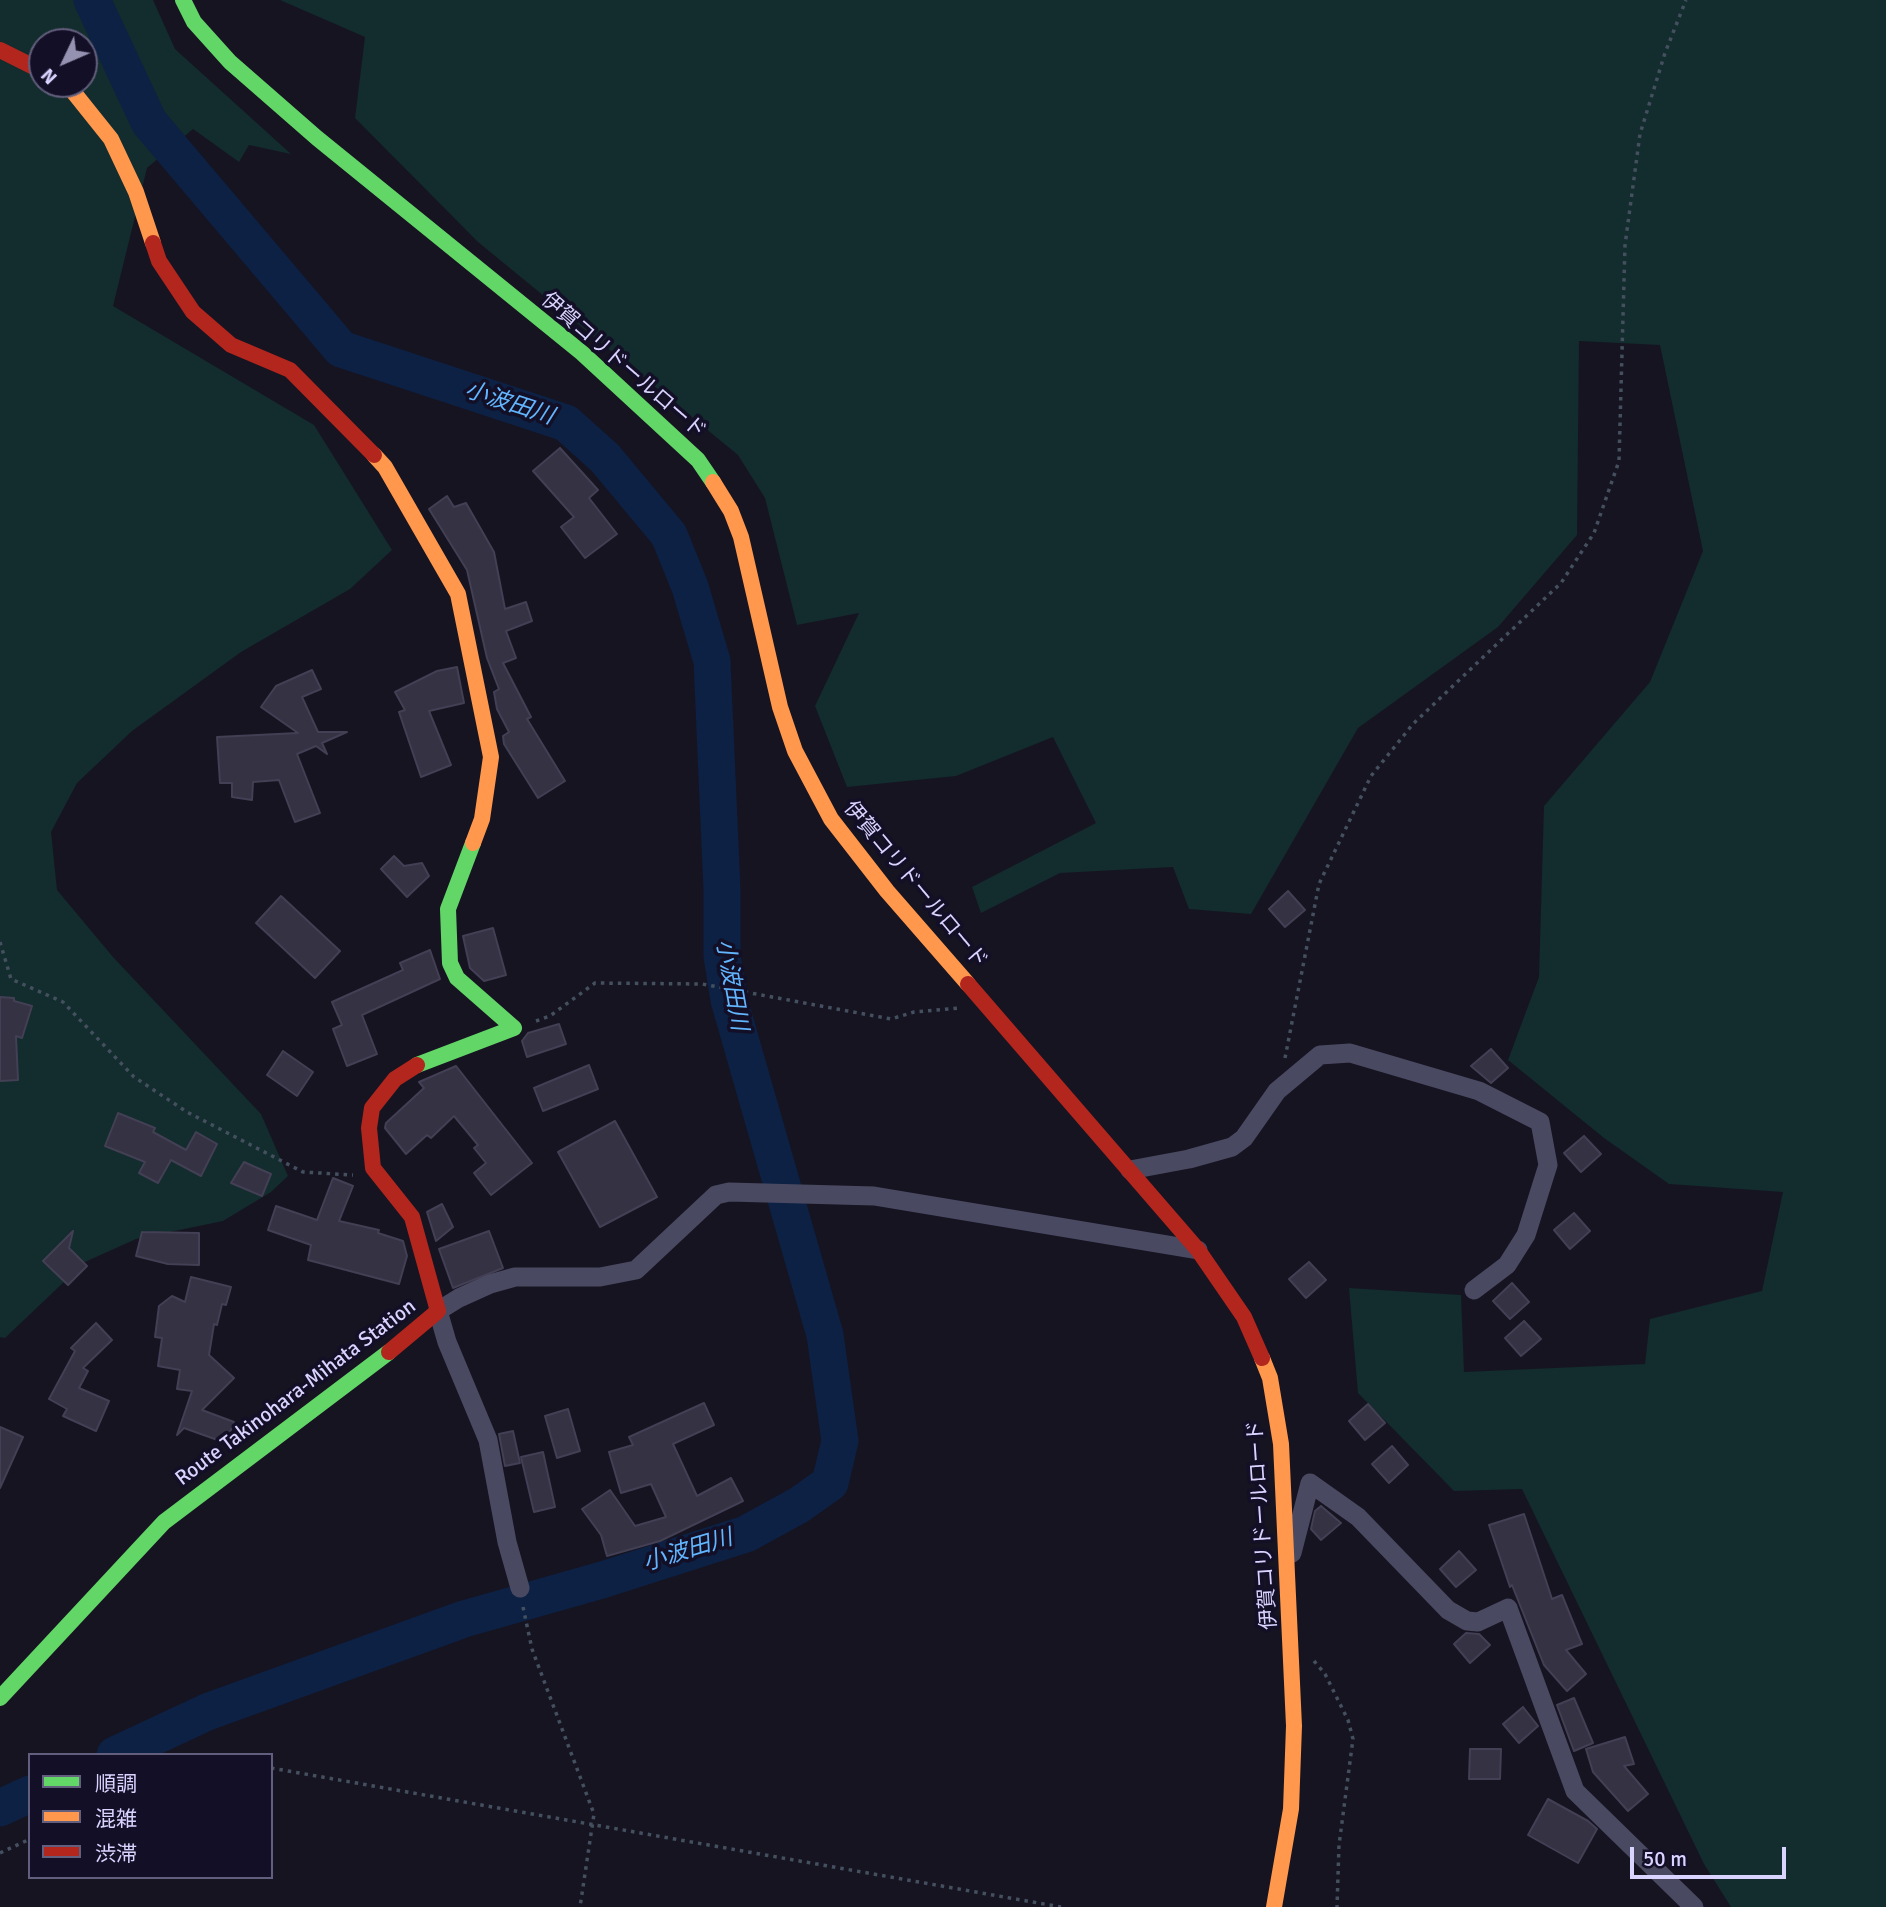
<!DOCTYPE html>
<meta charset="utf-8">
<style>
body{margin:0}
#map{position:relative;width:1886px;height:1907px;overflow:hidden;background:#161421;font-family:Signika,"Noto Sans JP",sans-serif}
canvas{display:block}
.legend{position:absolute;left:28px;top:1753px;width:245px;height:126px;box-sizing:border-box;background:#130f26;border:2px solid #625e7d;margin:0;padding:9px 12px;list-style:none;font-size:21px;color:#d9d4ff}
.legend li{display:flex;align-items:center;gap:14px;height:35px}
.legend b{width:35px;border:2px solid #625e7d}
.north{position:absolute;left:28px;top:28px;width:70px;height:70px;box-sizing:border-box;background:#130f26;border:2px solid #625e7d;border-radius:50%;rotate:226deg;font-size:19px;font-weight:700;line-height:28px;text-align:center;color:#d9d4ff}
.north::after{content:'';display:block;margin:auto;width:24px;height:32px;background:#9591b1;clip-path:polygon(50% 0,100% 100%,50% 72%,0 100%)}
.scale{position:absolute;left:1630px;top:1847px;width:156px;height:32px;box-sizing:border-box;border:4px solid #d9d4ff;border-top:0;padding-left:9px;font-size:21px;line-height:24px;white-space:nowrap;color:#d9d4ff;-webkit-text-stroke:5px #130f26;paint-order:stroke}
</style>
<div id="map">
<canvas width="1886" height="1907"></canvas>
<ul class="legend">
<li><b style="height:9px;background:#63d668"></b>順調</li>
<li><b style="height:9px;background:#ff974d"></b>混雑</li>
<li><b style="height:9px;background:#b3261e"></b>渋滞</li>
</ul>
<div class="north">N</div>
<div class="scale">50 m</div>
</div>
<script>
const ctx = document.querySelector('canvas').getContext('2d');
ctx.lineJoin = 'round';
function fillPath(path, color) { ctx.fillStyle = color; ctx.fill(path, 'evenodd'); }
const poly = rows => new Path2D(rows.map(r => 'M' + r).join(''));
function stroke(path, color, width, dash) { ctx.strokeStyle = color; ctx.lineWidth = width; ctx.lineCap = dash ? 'butt' : 'round'; ctx.setLineDash(dash || []); ctx.stroke(path); }
function drawText(font, color, halo, rows, align = 'center') {
  ctx.font = font + ' Signika,"Noto Sans JP",sans-serif'; ctx.lineWidth = 7; ctx.setLineDash([]); ctx.textBaseline = 'middle'; ctx.strokeStyle = halo; ctx.fillStyle = color; for (const [text, x, y, turn = 0] of rows) {
    ctx.save(); ctx.translate(x, y); ctx.rotate((+turn || 0) * Math.PI / 180); ctx.textAlign = isNaN(turn) ? turn : align; if (halo) ctx.strokeText(text, 0, 0); ctx.fillText(text, 0, 0); ctx.restore();
  }
}
fillPath(poly([
 [0,0,153,0,175,49,291,154,249,145,239,162,193,129,147,168,113,306,314,425,392,550,350,589,241,652,132,731,77,783,51,832,57,890,113,957,261,1114,288,1176,271,1192,223,1221,136,1239,85,1262,5,1338,0,1337],
 [42,42,84,42,84,84,42,84],
 [280,0,1886,0,1886,1907,1731,1907,1704,1864,1522,1489,1454,1491,1358,1393,1349,1288,1461,1295,1464,1372,1645,1364,1650,1319,1762,1291,1783,1192,1669,1184,1604,1138,1508,1060,1539,977,1544,806,1650,682,1703,551,1660,345,1579,341,1577,535,1498,627,1358,728,1251,914,1189,909,1173,867,1060,873,981,913,972,887,1096,823,1053,737,956,776,847,787,815,706,859,613,797,625,765,498,738,455,478,242,355,118,365,37]
]), '#132c2d');
stroke(poly([
 [92,0,149,122,341,349,566,423,605,458,669,535,690,587,712,661,722,890,722,956,729,1000,825,1335,840,1441,830,1483,799,1505,746,1534,602,1580,464,1619,207,1712,115,1755],
 [0,1808,30,1794]
]), '#0d2144', 37);
const building = poly([
 [560,448,598,490,589,498,617,534,585,558,561,527,574,517,533,471,560,448],
 [447,496,454,507,466,503,494,552,505,609,526,602,532,621,506,631,516,658,503,663,531,717,527,719,565,781,538,798,504,744,503,736,509,732,497,709,494,692,499,689,487,658,467,570,429,509,447,496],
 [457,667,464,703,429,711,451,765,421,777,399,712,405,710,395,692,437,671,457,667],
 [312,670,321,689,302,697,318,732,347,732,322,743,327,754,316,746,297,754,320,813,295,822,279,780,253,782,252,800,232,797,232,783,220,783,217,737,298,733,261,707,276,686,312,670],
 [394,856,404,866,422,863,429,876,407,897,381,869,394,856],
 [1288,891,1305,910,1285,927,1269,909,1288,891],
 [281,896,340,951,315,978,256,923,281,896],
 [493,928,506,975,484,981,470,968,463,936,493,928],
 [430,950,440,979,362,1015,377,1054,347,1066,333,1029,342,1025,332,1002,403,970,400,963,430,950],
 [0,997,14,998,14,1001,32,1006,22,1038,16,1036,18,1080,0,1081,0,997],
 [559,1024,566,1044,527,1057,522,1041,528,1033,559,1024],
 [1491,1049,1508,1068,1491,1083,1471,1066,1491,1049],
 [283,1051,313,1072,297,1096,267,1075,283,1051],
 [589,1065,598,1089,543,1111,534,1088,589,1065],
 [456,1066,532,1163,491,1195,474,1173,486,1163,474,1148,478,1145,454,1116,431,1138,427,1135,406,1154,385,1128,386,1123,424,1088,419,1082,456,1066],
 [118,1113,155,1128,153,1132,186,1150,196,1132,217,1144,201,1176,171,1160,158,1183,139,1173,145,1162,105,1146,118,1113],
 [615,1121,657,1197,600,1227,558,1152,615,1121],
 [1584,1136,1601,1154,1581,1172,1564,1153,1584,1136],
 [244,1162,271,1174,262,1196,231,1183,244,1162],
 [333,1178,353,1186,339,1221,379,1230,378,1233,403,1241,407,1256,399,1284,308,1260,311,1245,268,1230,276,1206,317,1220,333,1178],
 [442,1204,453,1227,436,1241,427,1212,442,1204],
 [1574,1213,1590,1231,1570,1249,1554,1230,1574,1213],
 [73,1231,69,1248,87,1266,68,1285,43,1261,73,1231],
 [489,1231,503,1268,453,1288,439,1249,489,1231],
 [142,1232,199,1233,199,1265,168,1264,136,1256,142,1232],
 [1309,1262,1326,1280,1306,1298,1289,1279,1309,1262],
 [191,1277,231,1287,226,1305,222,1304,217,1325,214,1324,209,1355,234,1378,202,1410,234,1422,226,1443,184,1428,177,1435,192,1391,177,1389,180,1370,158,1366,162,1338,155,1337,159,1306,172,1296,185,1302,191,1277],
 [1512,1283,1529,1302,1510,1319,1493,1301,1512,1283],
 [1524,1321,1541,1339,1521,1356,1505,1338,1524,1321],
 [96,1323,112,1340,83,1368,88,1371,79,1388,109,1401,96,1431,63,1416,67,1409,49,1399,75,1351,71,1348,96,1323],
 [704,1403,714,1425,673,1444,697,1496,731,1478,743,1501,660,1541,607,1556,601,1535,582,1509,610,1490,635,1526,666,1517,651,1484,621,1493,609,1452,633,1445,629,1437,704,1403],
 [1368,1404,1385,1423,1365,1440,1349,1421,1368,1404],
 [568,1409,580,1451,557,1458,545,1416,568,1409],
 [0,1427,23,1437,0,1488,0,1427],
 [513,1431,520,1463,505,1466,499,1434,513,1431],
 [1392,1446,1408,1465,1389,1483,1372,1464,1392,1446],
 [543,1452,555,1507,534,1512,521,1457,543,1452],
 [1321,1506,1341,1523,1321,1540,1311,1529,1315,1511,1321,1506],
 [1524,1514,1552,1599,1562,1595,1582,1644,1566,1650,1586,1674,1567,1691,1544,1665,1512,1585,1510,1587,1489,1525,1524,1514],
 [1459,1551,1476,1570,1456,1587,1440,1569,1459,1551],
 [1466,1633,1479,1634,1490,1645,1470,1663,1454,1644,1466,1633],
 [1574,1698,1593,1743,1574,1751,1557,1705,1574,1698],
 [1523,1707,1538,1726,1519,1743,1503,1724,1523,1707],
 [1625,1737,1634,1764,1624,1766,1648,1794,1628,1811,1593,1772,1586,1749,1625,1737],
 [1470,1749,1501,1749,1500,1779,1469,1779,1470,1749],
 [1548,1799,1588,1821,1597,1829,1578,1863,1528,1835,1548,1799]
]);
fillPath(building, '#343243');
stroke(building, '#433f54', 2);
stroke(poly([
 [0,942,11,979,63,1002,134,1077,187,1112,303,1172,353,1175],
 [536,1021,550,1016,595,983,702,984,891,1019,914,1012,960,1008],
 [1285,1058,1319,884,1371,776,1413,724,1561,583,1594,533,1619,461,1625,245,1640,134,1665,53,1686,0],
 [523,1607,532,1649,594,1814,580,1907],
 [1314,1661,1325,1674,1348,1720,1353,1739,1339,1845,1337,1907],
 [271,1768,1061,1907],
 [0,1853,30,1839]
]), '#44505f', 3.5, [3.5, 5]);
stroke(poly([
 [1130,1170,1189,1159,1232,1147,1244,1138,1277,1091,1320,1055,1350,1053,1479,1091,1540,1122,1548,1165,1526,1235,1507,1265,1474,1290],
 [1292,1553,1310,1483,1358,1517,1448,1610,1467,1621,1478,1622,1508,1608,1575,1791,1694,1907],
 [520,1588,507,1542,488,1440,447,1342,438,1311,459,1298,490,1284,515,1277,600,1277,636,1270,716,1195,729,1192,874,1196,1198,1250]
]), '#4a4962', 19);
stroke(poly([
 [183,0,194,22,230,62,317,138,582,353,698,460,713,482],
 [417,1065,514,1028,457,978,450,963,448,909,473,843],
 [0,1698,164,1522,389,1352]
]), '#63d668', 16);
stroke(poly([
 [67,84,111,139,136,192,153,243],
 [374,455,385,467,458,594,491,757,482,819,473,843],
 [713,482,731,511,741,537,780,707,795,751,831,819,887,891,968,984],
 [1262,1358,1270,1378,1281,1444,1294,1726,1291,1809,1274,1907]
]), '#ff974d', 16);
stroke(poly([
 [0,50,42,71],
 [153,243,159,261,193,312,231,345,290,370,374,455],
 [968,984,1198,1250,1244,1317,1262,1358],
 [389,1352,438,1311,412,1217,373,1168,369,1128,372,1108,395,1079,417,1065]
]), '#b3261e', 16);
drawText('21px', '#d9d4ff', '#130f26', [
 ["伊賀コリドールロード",623,366,41],
 ["伊賀コリドールロード",915,885,50],
 ["Route Takinohara-Mihata Station",296,1393,-37],
 ["伊賀コリドールロード",1263,1525,-94]
]);
drawText('italic 23px', '#62b6ff', '#130f26', [
 ["小波田川",509,404,18],
 ["小波田川",731,985,80],
 ["小波田川",688,1551,-17]
]);
</script>
